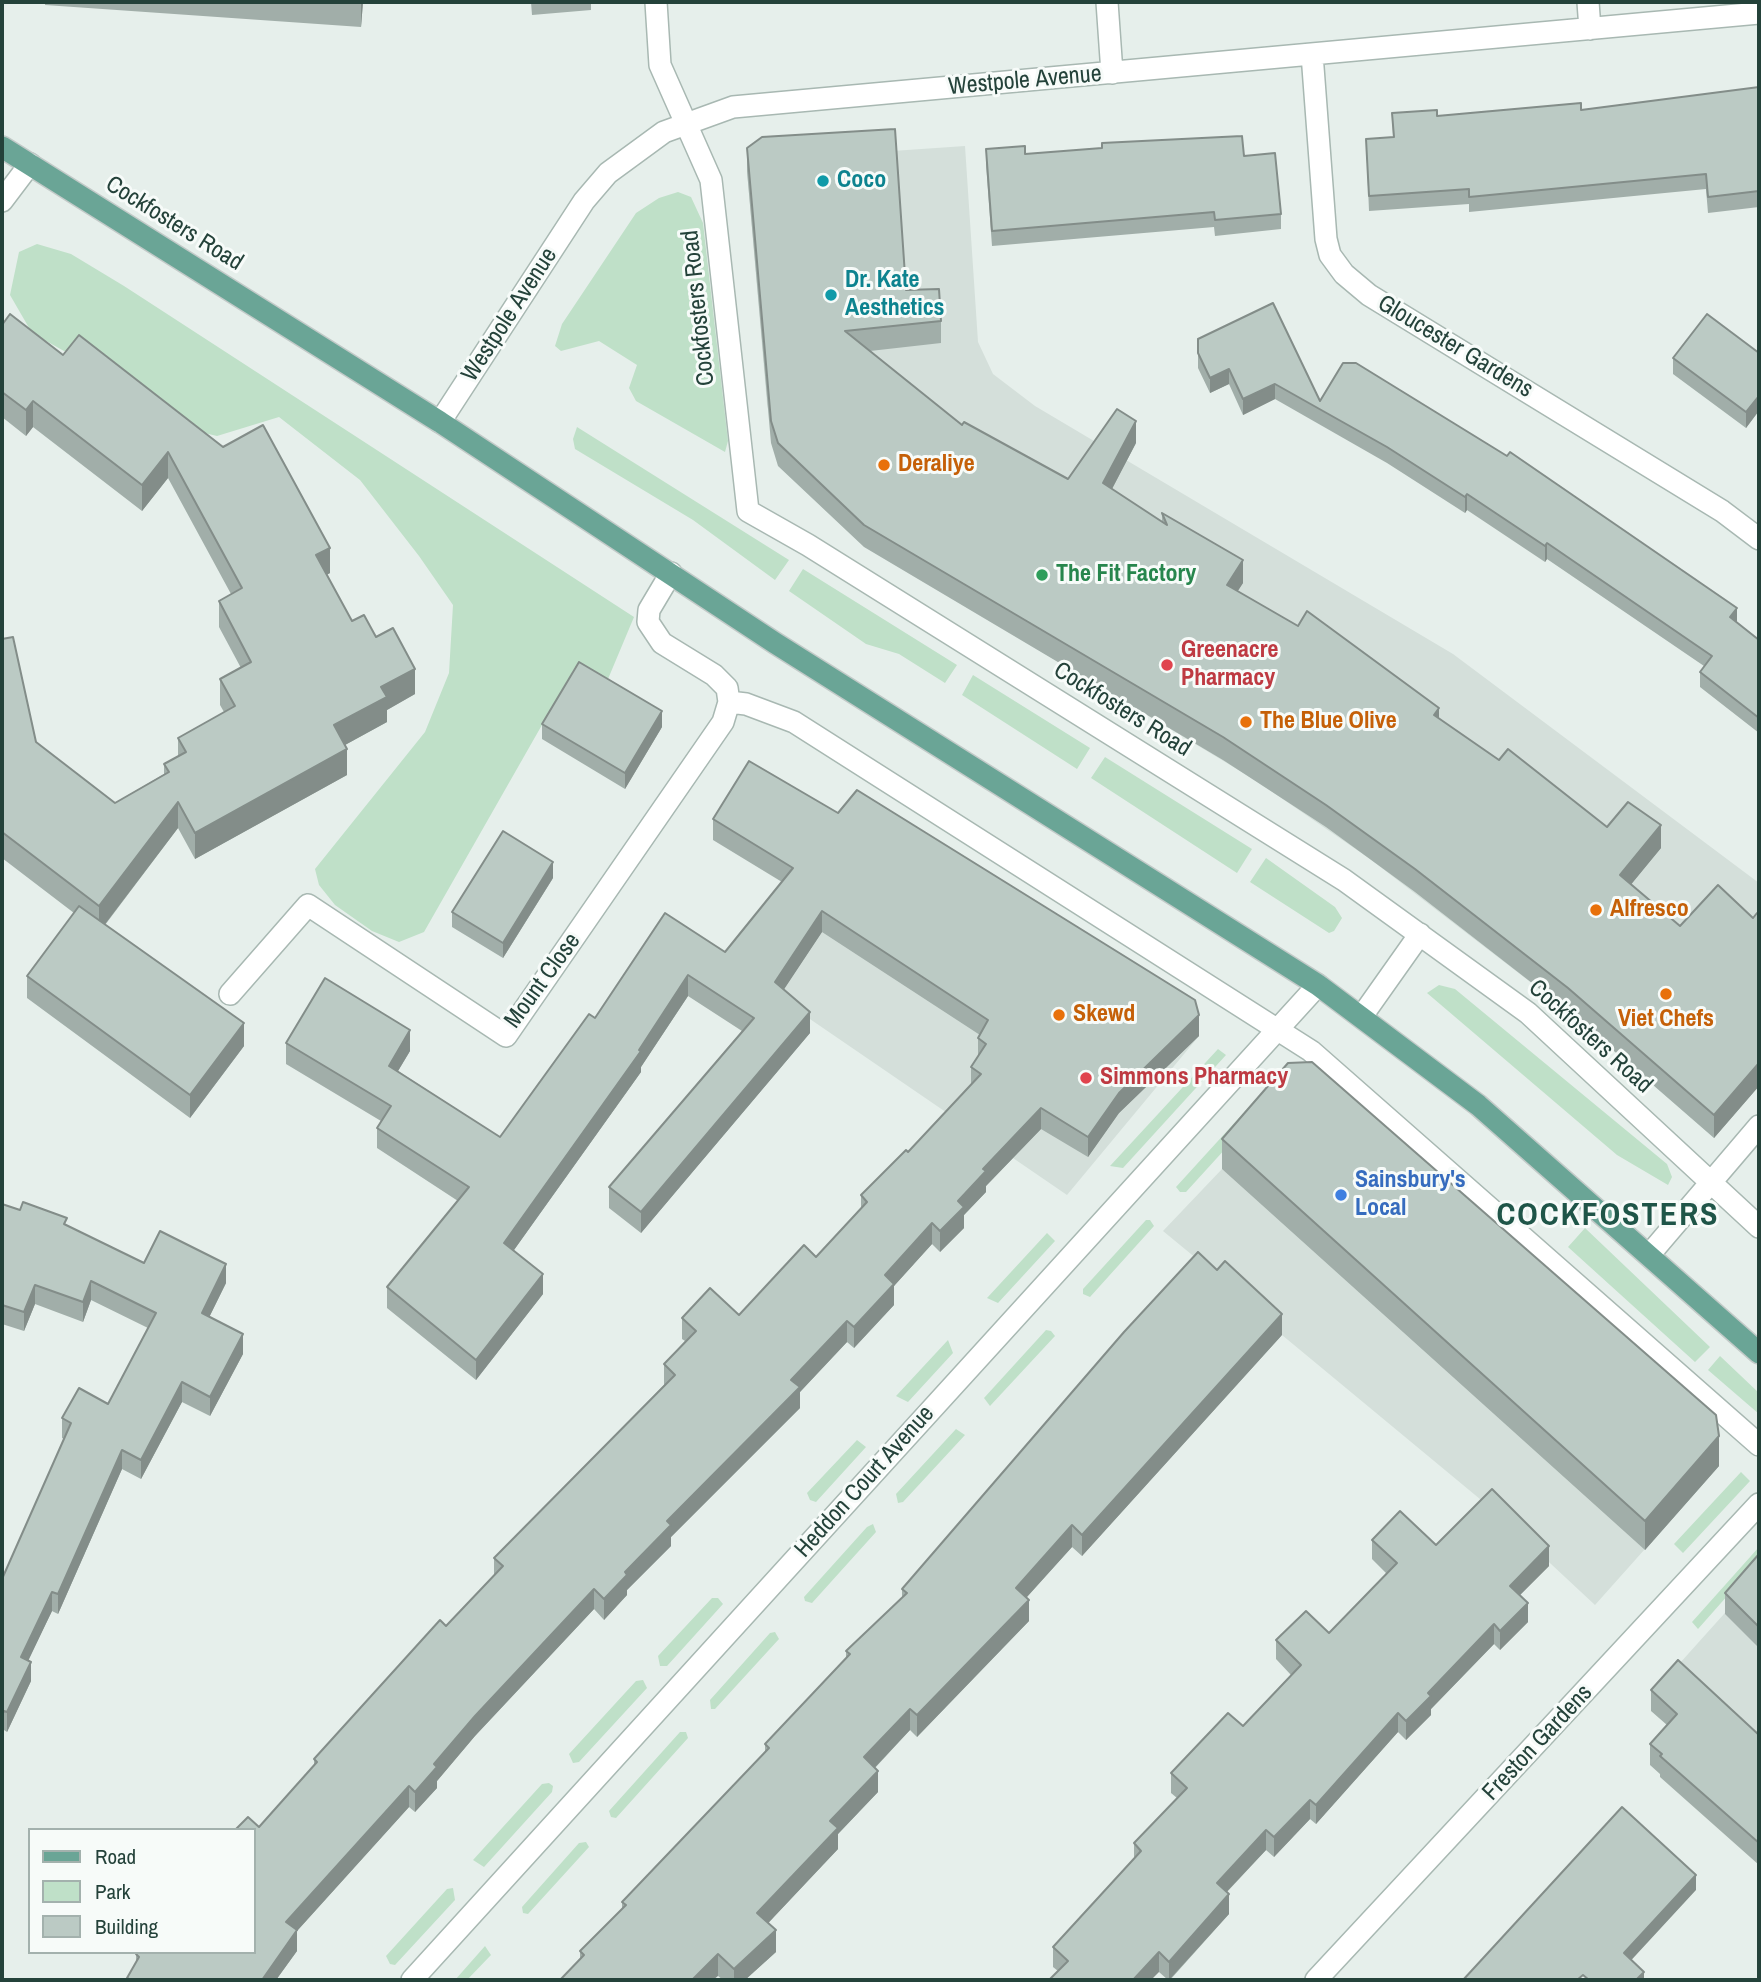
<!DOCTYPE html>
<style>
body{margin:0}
#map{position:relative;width:1761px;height:1982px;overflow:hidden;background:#e6efeb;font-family:"Archivo Narrow",sans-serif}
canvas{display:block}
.frame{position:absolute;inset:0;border:4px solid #24423a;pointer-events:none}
.legend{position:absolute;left:28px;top:1828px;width:228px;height:126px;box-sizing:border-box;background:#f7fbf9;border:2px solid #a3b1ad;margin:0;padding:9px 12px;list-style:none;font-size:21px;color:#24423a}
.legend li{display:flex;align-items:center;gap:14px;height:35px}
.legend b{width:35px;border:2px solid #a3b1ad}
</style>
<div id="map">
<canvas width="1761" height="1982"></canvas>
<div class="frame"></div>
<ul class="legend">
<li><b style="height:9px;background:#6aa596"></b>Road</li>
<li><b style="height:19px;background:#bfe0c8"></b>Park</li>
<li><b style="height:19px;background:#bbcac4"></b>Building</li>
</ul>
</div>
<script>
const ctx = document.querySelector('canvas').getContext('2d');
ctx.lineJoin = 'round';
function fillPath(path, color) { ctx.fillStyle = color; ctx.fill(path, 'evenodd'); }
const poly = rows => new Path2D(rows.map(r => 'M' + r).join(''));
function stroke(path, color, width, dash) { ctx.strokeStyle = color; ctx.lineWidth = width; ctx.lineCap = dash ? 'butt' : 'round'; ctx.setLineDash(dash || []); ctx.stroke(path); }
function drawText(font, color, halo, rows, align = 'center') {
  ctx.font = font + ' "Archivo Narrow",sans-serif'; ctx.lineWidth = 6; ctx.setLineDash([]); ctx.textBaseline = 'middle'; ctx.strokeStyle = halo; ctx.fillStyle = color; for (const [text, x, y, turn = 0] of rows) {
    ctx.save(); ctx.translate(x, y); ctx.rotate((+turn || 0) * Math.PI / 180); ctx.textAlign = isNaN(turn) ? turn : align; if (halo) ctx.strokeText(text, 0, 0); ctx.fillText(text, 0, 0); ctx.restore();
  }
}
fillPath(poly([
 [965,146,978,342,993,374,1035,406,1453,654,1759,883,1759,1086,1714,1138,1568,1011,1370,859,1255,780,859,542,803,489,776,450,767,404,747,171,762,160],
 [857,810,1199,1036,1067,1195,731,965],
 [1222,1169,1719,1466,1595,1605,1492,1509,1282,1335,1225,1282,1163,1231],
 [1759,1575,1759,1756,1671,1673]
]), '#d4dfda');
fillPath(poly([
 [678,192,691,197,703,223,728,441,725,452,636,401,629,388,637,365,599,341,561,351,555,346,562,324,636,213,659,198],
 [37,244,71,254,124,286,634,617,608,679,575,667,424,932,399,942,372,931,335,905,319,885,315,869,425,732,449,673,453,605,419,556,360,480,279,417,217,436,196,431,99,350,64,351,32,333,10,295,19,252],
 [577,427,789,560,775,580,693,520,575,449,573,439],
 [803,569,957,665,945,683,899,654,866,644,789,591],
 [973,675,1090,748,1077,769,962,695],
 [1105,757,1252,849,1237,873,1091,778],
 [1266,858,1335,907,1342,918,1334,931,1329,933,1250,882],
 [1439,985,1455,989,1667,1164,1672,1177,1668,1185,1617,1155,1427,993],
 [1218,1049,1226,1055,1123,1168,1110,1166],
 [1263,1096,1267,1103,1186,1192,1180,1192,1176,1187,1258,1097],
 [1146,1220,1150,1220,1154,1226,1090,1297,1083,1294,1083,1289],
 [1585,1228,1710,1347,1695,1362,1568,1247],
 [1047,1233,1055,1241,998,1303,987,1298],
 [1046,1330,1051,1331,1055,1336,990,1406,984,1398],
 [948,1340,953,1353,908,1402,896,1396],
 [1720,1356,1759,1393,1759,1414,1708,1370],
 [956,1429,965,1435,903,1502,898,1503,896,1494],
 [857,1440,866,1447,816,1502,810,1500,807,1493],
 [1741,1472,1750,1481,1683,1553,1674,1544],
 [873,1524,876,1532,812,1603,805,1601,804,1597,867,1527],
 [1759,1547,1759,1560,1698,1629,1692,1622],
 [712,1598,718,1598,723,1604,667,1666,660,1666,658,1656],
 [775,1632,779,1639,715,1709,711,1709,710,1700,770,1633],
 [643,1680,647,1688,579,1762,573,1763,569,1754,636,1681],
 [680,1732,686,1732,688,1738,616,1818,611,1817,609,1811],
 [549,1783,553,1786,552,1792,484,1867,473,1860,542,1784],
 [586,1842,589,1847,528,1914,523,1913,522,1907,579,1843],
 [453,1888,455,1900,395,1965,390,1964,386,1956,447,1889],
 [485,1946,491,1955,467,1980,455,1980]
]), '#bfe0c8');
const minor = poly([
 [656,2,660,65,711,180,748,511,808,545,1344,880,1528,1013,1759,1227],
 [1107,2,1112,73],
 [1588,2,1590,29],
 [1312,54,1326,239,1330,255,1344,274,1369,295,1722,511,1759,539],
 [2,201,30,164],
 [440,422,584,201,608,173,664,132,733,107,1759,13],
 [729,702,746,704,794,722,1311,1051,1759,1445],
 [230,994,308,905,506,1036,723,722,729,702,727,688,714,675,662,643,648,622,649,610,671,573],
 [1362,1016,1420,934],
 [1649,1255,1759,1126],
 [412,1980,1318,985],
 [1316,1980,1759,1504]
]);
const major = poly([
 [2,147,440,422,775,643,1318,985,1478,1105,1759,1353]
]);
stroke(minor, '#a8b8b2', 24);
stroke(major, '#c2cac8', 24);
stroke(minor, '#fff', 21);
stroke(major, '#6aa596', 21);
fillPath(poly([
 [45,2,363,2,361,27,45,5],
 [531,2,591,2,591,10,532,15],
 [1759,87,1759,207,1708,213,1706,189,1469,212,1469,204,1369,211,1366,139,1393,137,1392,113,1437,116,1581,110],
 [747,148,941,321,941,343,870,351,962,425,1068,479,1136,443,1112,489,1162,522,1162,513,1243,583,1237,591,1439,719,1499,760,1607,827,1661,848,1631,884,1680,926,1753,918,1759,915,1759,1086,1714,1138,1568,1011,1415,892,1326,827,1223,760,864,547,778,466,771,443,747,171],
 [986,149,1025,154,1244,156,1281,214,1281,229,1215,236,1214,227,992,246,986,164],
 [2,325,330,573,326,575,352,621,376,637,415,694,387,710,387,722,345,745,347,775,195,859,178,828,105,925,244,1046,190,1118,27,998,27,976,74,913,2,858,2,639,36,742,115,803,164,774,164,764,178,756,178,738,224,712,220,705,220,679,241,668,219,627,219,601,231,594,168,478,142,511,33,427,26,436,2,417],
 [1198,339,1320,401,1737,622,1759,640,1759,733,1700,687,1700,672,1704,666,1547,559,1545,562,1467,510,1465,513,1387,463,1275,399,1243,415,1229,384,1210,393,1198,368],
 [1759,353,1759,414,1758,412,1746,428,1673,374,1673,358],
 [542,724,662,727,625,789,542,739],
 [713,819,1199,1036,1119,1113,1088,1157,1041,1129,986,1186,986,1192,964,1215,964,1228,940,1252,932,1244,894,1286,894,1305,854,1348,847,1342,800,1392,800,1408,671,1537,671,1546,627,1590,627,1595,604,1620,594,1609,475,1736,437,1781,437,1788,415,1812,409,1807,297,1931,297,1951,276,1980,127,1980,127,1978,136,1962,136,1954,254,1952,259,1827,314,1766,314,1759,446,1626,494,1575,494,1558,664,1385,664,1364,685,1341,682,1339,682,1318,739,1315,816,1257,861,1209,861,1195,908,1152,971,1085,971,1067,978,1056,978,1038,980,1035,822,932,783,990,810,1033,641,1233,609,1208,609,1187,742,1031,688,996,641,1067,641,1072,514,1250,543,1294,476,1380,387,1308,387,1287,458,1201,377,1148,377,1128,381,1121,286,1064,286,1043,410,1051,398,1071,500,1137,595,1018,725,952,782,882,713,840],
 [553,878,503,958,452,927,452,912],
 [1222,1139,1719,1466,1645,1550,1222,1169],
 [2,1204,67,1226,144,1263,226,1283,209,1317,243,1354,210,1416,182,1402,141,1479,122,1469,58,1614,52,1611,28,1660,31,1681,7,1732,4,1730,2,1579,64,1439,62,1438,62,1418,108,1404,148,1328,91,1300,83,1322,35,1304,24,1331,2,1324],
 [1282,1335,1082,1556,1072,1547,1027,1597,1029,1621,917,1737,910,1730,875,1768,878,1792,838,1834,838,1849,768,1923,776,1952,745,1980,723,1980,718,1976,580,1959,580,1951,622,1909,622,1902,765,1752,765,1744,846,1658,846,1651,902,1598,902,1589],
 [1372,1540,1436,1545,1549,1566,1520,1595,1528,1622,1500,1650,1494,1644,1431,1709,1431,1715,1406,1740,1398,1732,1316,1824,1310,1819,1274,1857,1266,1850,1227,1892,1229,1914,1170,1980,1168,1980,1159,1972,1058,1971,1053,1967,1053,1947,1134,1859,1134,1843,1177,1798,1171,1793,1171,1773,1243,1726,1291,1675,1276,1659,1276,1640,1329,1633,1387,1574,1372,1559],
 [1759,1554,1759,1648,1725,1614,1725,1593],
 [1651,1690,1759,1735,1759,1865,1660,1777,1660,1774,1650,1765,1650,1744,1667,1725,1651,1711]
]), '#a1aea9');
fillPath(poly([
 [361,2,363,2,361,27],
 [1229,369,1229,384,1210,393,1210,378],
 [1275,384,1275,399,1243,415,1243,399],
 [1758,397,1758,412,1746,428,1746,412],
 [33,401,33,427,26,436,26,410],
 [1136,421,1136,443,1103,506,1103,483],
 [168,452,168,478,142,511,142,485],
 [1467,494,1467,510,1465,513,1465,497],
 [1547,543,1547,559,1545,562,1545,546],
 [330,548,330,573,316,581,316,555],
 [1243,560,1243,583,1227,608,1227,585],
 [1737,608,1737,623,1730,617],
 [415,669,415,694,387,710,387,722,334,751,334,725,381,687],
 [1439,708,1439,731,1434,715],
 [662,711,662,727,625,789,625,773],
 [347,749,347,775,195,859,195,833],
 [178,802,178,828,99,932,99,906],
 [1661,825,1661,848,1620,898,1620,875],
 [553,862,553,878,503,958,503,943],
 [822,911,822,932,775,1003,775,982],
 [688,975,688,996,641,1067,641,1072,504,1264,504,1243,639,1050],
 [810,1012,810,1033,641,1233,641,1212],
 [1199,1015,1199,1036,1119,1113,1088,1157,1088,1137,1119,1093],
 [244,1023,244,1046,190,1118,190,1095],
 [410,1030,410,1051,389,1086,389,1066],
 [1759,1063,1759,1086,1714,1138,1714,1115],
 [1041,1108,1041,1129,986,1186,986,1192,964,1215,964,1228,940,1252,940,1231,958,1201,983,1169],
 [932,1223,932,1244,894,1286,894,1305,854,1348,854,1327,885,1275],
 [226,1264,226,1283,202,1332,202,1313],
 [543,1274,543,1294,476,1380,476,1360],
 [91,1281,91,1300,83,1322,83,1302],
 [35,1285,35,1304,24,1331,24,1312],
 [1282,1314,1282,1335,1082,1556,1082,1535],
 [847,1321,847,1342,800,1392,800,1408,671,1537,671,1546,627,1590,627,1595,604,1620,604,1599,625,1572,667,1521,791,1380],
 [243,1334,243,1354,210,1416,210,1397],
 [182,1382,182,1402,141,1479,141,1460],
 [1719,1436,1719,1466,1645,1550,1645,1521],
 [122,1450,122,1469,58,1614,58,1594],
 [1072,1525,1072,1547,1016,1609,1016,1588],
 [1549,1546,1549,1566,1510,1605,1510,1586],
 [594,1589,594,1609,475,1736,437,1781,437,1788,415,1812,415,1792,434,1764,475,1716],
 [52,1592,52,1611,21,1676,21,1657],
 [1029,1600,1029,1621,917,1737,917,1715],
 [1528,1603,1528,1622,1500,1650,1500,1631],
 [1494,1624,1494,1644,1431,1709,1431,1715,1406,1740,1406,1721,1428,1693],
 [31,1662,31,1681,7,1732,7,1712],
 [910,1709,910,1730,864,1779,864,1757],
 [4,1711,4,1730,2,1734,2,1715],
 [1398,1713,1398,1732,1316,1824,1316,1805],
 [878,1771,878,1792,838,1834,838,1849,757,1935,757,1913,830,1821],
 [409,1786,409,1807,297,1931,297,1951,276,1980,262,1980,286,1922],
 [1310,1800,1310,1819,1274,1857,1274,1837],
 [1266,1830,1266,1850,1217,1902,1217,1883],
 [1696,1875,1696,1890,1624,1968,1624,1953],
 [1229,1894,1229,1914,1169,1980,1169,1962],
 [776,1930,776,1952,745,1980,734,1980,734,1969],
 [1159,1952,1159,1972,1151,1980,1133,1980],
 [718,1954,718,1976,713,1980,692,1980],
 [1644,1972,1644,1980,1636,1980]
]), '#838d89');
const building = poly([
 [1759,87,1759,191,1708,197,1706,174,1469,197,1469,189,1369,196,1366,139,1394,137,1392,113,1437,110,1437,116,1581,103,1581,110,1759,87],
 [895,129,906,290,939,289,941,321,845,331,962,425,964,422,1068,479,1117,409,1136,421,1103,483,1167,525,1162,513,1243,560,1227,585,1298,626,1307,611,1439,708,1434,715,1499,760,1508,749,1607,827,1628,802,1661,825,1620,875,1680,926,1718,885,1753,918,1757,913,1759,915,1759,1063,1714,1115,1568,988,1415,869,1326,805,1223,737,864,525,778,443,771,421,747,148,762,137,895,129],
 [1242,136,1244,156,1275,153,1281,214,1215,220,1214,212,992,231,986,149,1025,146,1025,154,1102,148,1102,143,1242,136],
 [1273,303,1320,401,1343,363,1356,363,1507,456,1510,452,1737,608,1730,617,1759,640,1759,718,1700,672,1712,656,1547,543,1545,546,1467,494,1465,497,1387,447,1275,384,1243,399,1229,369,1210,378,1198,353,1198,339,1273,303],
 [10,314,63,355,79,335,223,447,263,425,330,548,316,555,352,621,364,615,376,637,393,628,415,669,381,687,387,697,334,725,347,749,195,833,178,802,99,906,2,832,2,639,13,637,36,742,115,803,169,772,164,764,186,752,178,738,235,706,220,679,251,662,219,601,242,588,168,452,142,485,33,401,26,410,2,392,2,325,10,314],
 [1707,314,1759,353,1759,398,1758,397,1746,412,1673,358,1707,314],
 [579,662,662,711,625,773,542,724,579,662],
 [749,761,838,813,857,790,1195,1000,1199,1015,1119,1093,1088,1137,1041,1108,983,1169,986,1171,958,1201,964,1207,940,1231,932,1223,885,1275,894,1284,854,1327,847,1321,791,1380,800,1387,667,1521,671,1525,625,1572,627,1575,604,1599,594,1589,475,1716,434,1764,437,1767,415,1792,409,1786,286,1922,297,1930,262,1980,131,1980,127,1978,139,1957,136,1954,137,1952,254,1952,254,1830,235,1830,248,1817,259,1827,317,1762,314,1759,440,1620,446,1626,503,1566,494,1558,675,1375,664,1364,696,1331,682,1318,710,1288,739,1315,804,1245,816,1257,867,1202,861,1195,906,1150,908,1152,981,1074,971,1067,986,1044,978,1038,988,1020,822,911,775,982,810,1012,641,1212,609,1187,754,1018,688,975,639,1050,641,1051,504,1243,543,1274,476,1360,387,1287,469,1187,377,1128,391,1106,286,1043,325,978,410,1030,389,1066,500,1137,589,1014,595,1018,665,913,725,952,793,868,713,819,749,761],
 [503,831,553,862,503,943,452,912,503,831],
 [79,906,244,1023,190,1095,27,976,79,906],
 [1312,1062,1716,1415,1719,1436,1645,1521,1222,1139,1288,1063,1312,1062],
 [23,1202,67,1218,64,1224,144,1263,160,1231,226,1264,202,1313,243,1334,210,1397,182,1382,141,1460,122,1450,58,1594,52,1592,21,1657,31,1662,7,1712,4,1711,2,1715,2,1579,71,1423,62,1418,79,1388,108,1404,156,1313,91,1281,83,1302,35,1285,24,1312,2,1305,2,1204,20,1210,23,1202],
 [1198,1252,1217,1270,1225,1261,1282,1314,1082,1535,1072,1525,1016,1588,1029,1600,917,1715,910,1709,864,1757,878,1771,830,1821,838,1828,757,1913,776,1930,734,1969,718,1954,692,1980,560,1980,584,1955,580,1951,626,1905,622,1902,769,1748,765,1744,850,1654,846,1651,907,1593,902,1589,1124,1332,1198,1252],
 [1492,1489,1549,1546,1510,1586,1528,1603,1500,1631,1494,1624,1428,1693,1431,1696,1406,1721,1398,1713,1316,1805,1310,1800,1274,1837,1266,1830,1217,1883,1229,1894,1169,1962,1159,1952,1133,1980,1049,1980,1068,1961,1053,1947,1141,1851,1134,1843,1187,1788,1171,1773,1228,1713,1243,1726,1301,1665,1276,1640,1306,1611,1329,1633,1397,1563,1372,1540,1400,1511,1436,1545,1492,1489],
 [1759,1554,1759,1627,1725,1593,1759,1554],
 [1678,1660,1759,1735,1759,1843,1660,1756,1662,1754,1650,1744,1677,1714,1651,1690,1678,1660],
 [1622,1807,1696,1875,1624,1953,1644,1972,1636,1980,1589,1980,1583,1975,1577,1980,1463,1980,1622,1807]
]);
fillPath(building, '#bbcac4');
stroke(building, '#838d89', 2);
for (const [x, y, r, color] of [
 [823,181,7,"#0f9aa8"],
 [831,295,7,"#0f9aa8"],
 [884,465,7,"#e8710a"],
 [1042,575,7,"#2e9e5b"],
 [1167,665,7,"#e0444e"],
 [1246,722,7,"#e8710a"],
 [1596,910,7,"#e8710a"],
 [1666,994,7,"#e8710a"],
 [1059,1015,7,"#e8710a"],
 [1086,1078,7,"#e0444e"],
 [1341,1195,7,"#3f7fe0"]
]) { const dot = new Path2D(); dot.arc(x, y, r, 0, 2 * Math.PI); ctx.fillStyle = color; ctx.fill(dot); stroke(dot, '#f7fbf9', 2.5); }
drawText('24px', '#24423a', '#f7fbf9', [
 ["Westpole Avenue",1025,81,-5],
 ["Cockfosters Road",174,224,32],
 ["Cockfosters Road",699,308,-96],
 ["Westpole Avenue",510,315,-57],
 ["Gloucester Gardens",1455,347,31],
 ["Cockfosters Road",1122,710,32],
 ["Mount Close",543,981,-54],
 ["Cockfosters Road",1590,1037,42],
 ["Heddon Court Avenue",865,1482,-48],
 ["Freston Gardens",1538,1743,-47]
]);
drawText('bold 24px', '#0d838f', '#f7fbf9', [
 ["Coco",837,181],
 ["Dr. Kate",845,281],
 ["Aesthetics",845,309]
], 'left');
drawText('bold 24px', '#c56008', '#f7fbf9', [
 ["Deraliye",898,465],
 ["The Blue Olive",1260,722],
 ["Alfresco",1610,910],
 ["Skewd",1073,1015],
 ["Viet Chefs",1666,1020,"center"]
], 'left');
drawText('bold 24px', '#27864d', '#f7fbf9', [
 ["The Fit Factory",1056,575]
], 'left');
drawText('bold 24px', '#be3a42', '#f7fbf9', [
 ["Greenacre",1181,651],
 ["Pharmacy",1181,679],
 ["Simmons Pharmacy",1100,1078]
], 'left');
drawText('bold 24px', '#366cbe', '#f7fbf9', [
 ["Sainsbury's",1355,1181],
 ["Local",1355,1209]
], 'left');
ctx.letterSpacing = '2px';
drawText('bold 32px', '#1f5548', '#f7fbf9', [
 ["COCKFOSTERS",1608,1216]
]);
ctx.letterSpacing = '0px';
</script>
